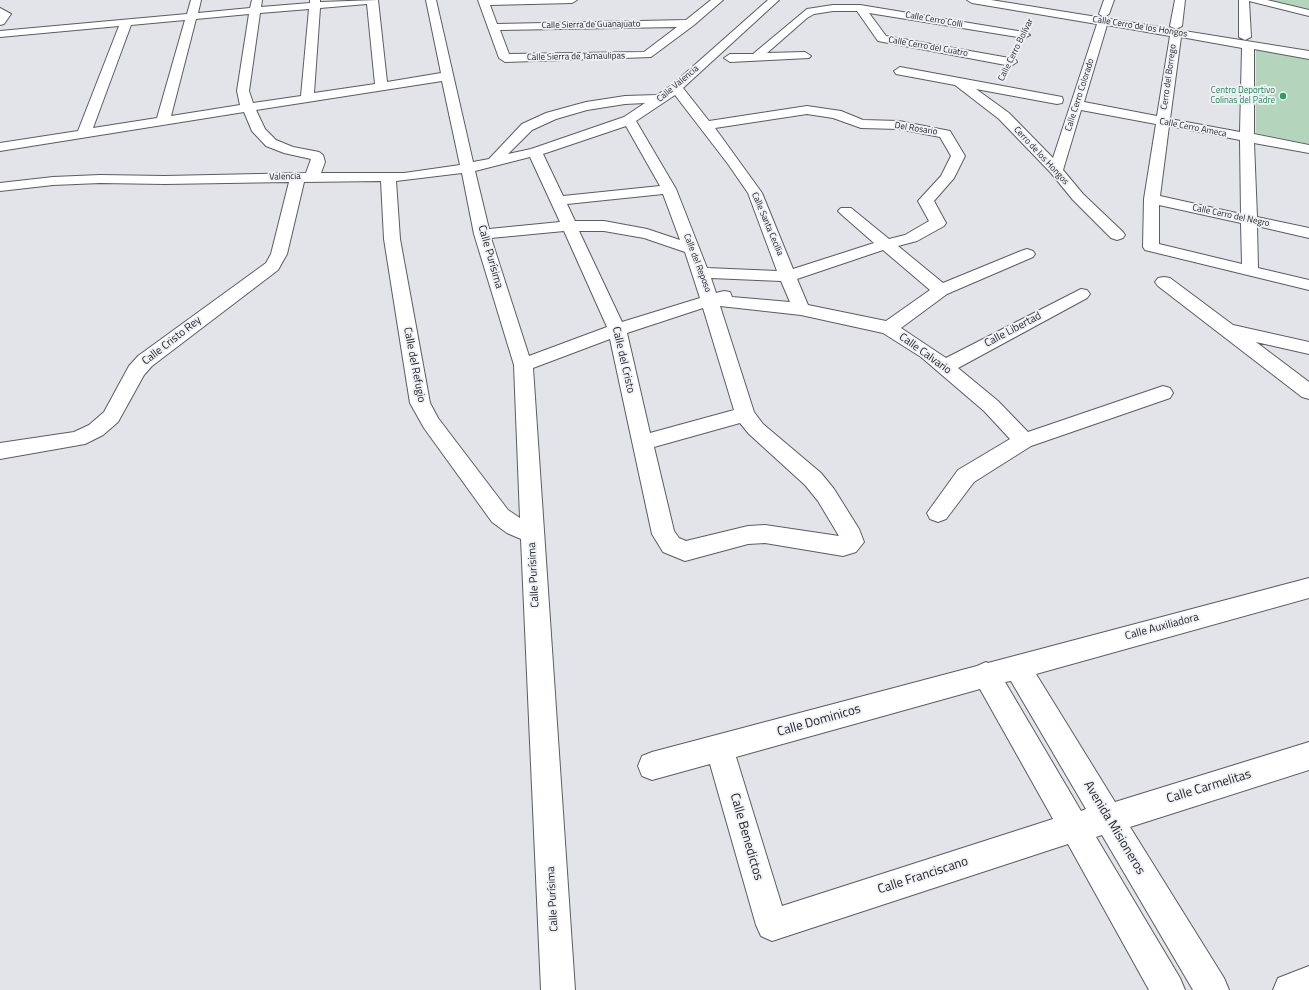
<!DOCTYPE html>
<meta charset="utf-8">
<style>
body{margin:0}
canvas{display:block;background:#e2e4ea}
</style>
<canvas width="1309" height="990"></canvas>
<script>
const ctx = document.querySelector('canvas').getContext('2d');
ctx.lineJoin = 'round';
function fillPath(path, color) { ctx.fillStyle = color; ctx.fill(path, 'evenodd'); }
const poly = rows => new Path2D(rows.map(r => 'M' + r).join(''));
function stroke(path, color, width, dash) { ctx.strokeStyle = color; ctx.lineWidth = width; ctx.lineCap = dash ? 'butt' : 'round'; ctx.setLineDash(dash || []); ctx.stroke(path); }
function drawText(font, color, halo, rows, align = 'center') {
  ctx.font = font + ' "Titillium Web",sans-serif'; ctx.lineWidth = 3.5; ctx.setLineDash([]); ctx.textBaseline = 'middle'; ctx.strokeStyle = halo; ctx.fillStyle = color; for (const [text, x, y, turn = 0] of rows) {
    ctx.save(); ctx.translate(x, y); ctx.rotate((+turn || 0) * Math.PI / 180); ctx.textAlign = isNaN(turn) ? turn : align; if (halo) ctx.strokeText(text, 0, 0); ctx.fillText(text, 0, 0); ctx.restore();
  }
}
fillPath(poly([
 [1265,0,1309,0,1309,11],
 [1256,50,1309,59,1309,144,1256,133]
]), '#b5d4bc');
const minor = poly([
 [191,0,201,0,198,13,250,8,252,0,262,0,261,7,310,3,310,0,320,0,320,2,378,0,387,82,441,73,426,0,436,0,473,162,489,159,522,124,546,113,586,102,625,96,657,95,672,85,768,0,779,0,683,88,709,121,807,106,841,111,863,120,899,121,950,131,965,156,954,178,934,201,946,223,944,226,917,241,898,246,943,283,1021,251,1027,249,1033,251,1035,254,1033,257,947,294,901,328,946,358,1081,289,1087,290,1090,294,1087,298,958,368,998,401,1028,432,1163,386,1170,388,1173,393,1170,398,1031,446,974,482,946,519,938,522,930,519,927,513,958,470,1010,439,984,411,921,357,883,333,801,315,720,306,754,412,763,424,821,473,834,489,859,529,864,542,856,552,843,556,765,543,748,544,685,561,663,552,652,534,610,339,533,368,575,990,541,990,521,539,507,533,492,522,424,428,410,403,384,239,381,181,304,182,287,254,278,270,152,366,144,375,118,422,103,435,85,444,0,459,0,443,74,432,89,425,104,412,129,366,138,356,266,263,271,254,289,182,165,184,100,183,53,185,0,191,0,183,53,177,100,175,165,176,306,173,311,159,284,153,266,146,252,131,244,112,0,151,0,143,78,131,119,26,0,37,0,31,187,14,191,0],
 [367,4,375,84,314,93,320,8,367,4],
 [309,9,301,96,253,103,249,91,260,13,309,9],
 [249,14,237,91,240,105,171,116,196,19,249,14],
 [185,20,157,118,93,128,131,25,185,20],
 [442,81,460,165,404,173,321,173,325,162,323,155,319,152,293,147,276,140,265,129,256,110,442,81],
 [675,95,728,164,748,193,777,271,707,268,676,189,636,121,675,95],
 [645,103,624,117,531,149,508,154,532,130,556,119,587,110,625,104,645,103],
 [807,114,833,118,861,128,899,129,940,137,951,156,941,176,918,201,929,221,905,235,889,239,851,208,841,208,838,211,841,214,874,243,793,269,762,193,715,128,807,114],
 [626,126,660,186,563,196,543,154,626,126],
 [530,157,560,222,489,229,475,171,530,157],
 [462,173,474,234,514,365,520,518,508,510,438,418,430,403,400,239,396,181,462,173],
 [663,194,680,240,647,229,604,221,575,221,567,204,663,194],
 [564,231,607,327,529,356,491,238,564,231],
 [579,231,604,231,644,238,685,252,700,298,622,322,579,231],
 [883,250,930,290,886,321,808,305,797,279,883,250],
 [711,278,781,281,790,302,732,297,730,292,724,291,716,293,711,278],
 [703,308,734,410,650,433,627,333,703,308],
 [740,423,749,434,805,485,818,501,839,536,765,525,748,526,686,541,679,538,674,531,654,447,740,423],
 [478,0,577,0,572,3,490,5,497,24,686,20,711,0,723,0,694,25,651,57,505,62,499,58,478,0],
 [677,27,644,52,509,54,500,30,677,27],
 [967,0,991,0,1309,51,1309,59,1254,49,1254,134,1309,145,1309,153,1254,143,1257,217,1309,228,1309,238,1257,226,1258,268,1309,280,1309,290,1145,250,1143,247,1144,199,1156,124,1081,110,1063,170,1083,194,1123,232,1125,235,1123,238,1117,240,1111,238,1073,200,1051,173,999,119,955,85,896,74,894,71,900,67,1062,97,1063,100,1062,103,1057,104,976,89,1009,113,1053,158,1097,24,972,3,967,0],
 [1107,25,1170,36,1157,116,1084,102,1107,25],
 [1181,37,1242,48,1240,132,1170,119,1181,37],
 [1169,126,1240,140,1241,214,1160,196,1169,126],
 [1159,205,1241,223,1242,264,1159,244,1159,205],
 [1104,0,1114,0,1109,14,1104,17,1099,14,1104,0],
 [1175,0,1185,0,1182,26,1176,29,1170,26,1175,0],
 [1239,0,1267,0,1309,10,1309,16,1249,1,1251,37,1245,40,1239,37,1239,0],
 [833,5,860,5,1024,32,1030,35,1024,38,869,13,886,36,1015,59,1017,62,1011,66,878,41,857,11,833,11,814,14,807,18,767,53,805,52,811,56,809,58,730,62,724,58,730,54,753,54,807,9,833,5],
 [0,8,11,14,4,24,0,25,0,8],
 [1164,277,1170,278,1233,325,1309,342,1309,354,1256,342,1309,382,1309,399,1302,397,1158,286,1155,282,1158,278,1164,277],
 [1309,578,1309,598,1036,674,1115,802,1309,742,1309,770,1130,827,1224,978,1229,990,1193,990,1102,835,1096,837,1180,978,1185,990,1149,990,1068,844,772,941,761,936,756,925,710,764,652,780,642,776,638,766,642,756,652,752,977,666,986,662,988,663,1309,578],
 [1011,681,1086,809,1081,811,1005,682,1011,681],
 [980,689,1053,819,782,906,736,757,980,689],
 [1309,966,1309,990,1273,990,1278,978,1309,966]
]);
stroke(minor, '#5b5d62', 2);
fillPath(minor, '#fff');
for (const [x, y, r, color] of [
 [1283,96,4,"#2e9e5b"]
]) { const dot = new Path2D(); dot.arc(x, y, r, 0, 2 * Math.PI); ctx.fillStyle = color; ctx.fill(dot); stroke(dot, '#eff1f7', 1.5); }
drawText('9px', '#232426', '#eff1f7', [
 ["Calle Cerro Colli",934,20,10],
 ["Calle Sierra de Guanajuato",591,25,-1],
 ["Calle Cerro de los Hongos",1140,27,9],
 ["Calle Cerro del Cuatro",928,47,10],
 ["Calle Cerro Bolívar",1016,50,-64],
 ["Calle Sierra de Tamaulipas",576,57,-1],
 ["Cerro del Borrego",1169,77,-82],
 ["Calle Valencia",678,84,-40],
 ["Calle Cerro Colorado",1080,95,-72],
 ["Calle Cerro Ameca",1193,128,11],
 ["Del Rosario",916,129,9],
 ["Cerro de los Hongos",1041,156,47],
 ["Valencia",285,177,-1],
 ["Calle Cerro del Negro",1231,216,12],
 ["Calle Santa Cecilia",767,224,67],
 ["Calle del Reposo",697,263,69]
]);
drawText('9px', '#27864d', '#eff1f7', [
 ["Centro Deportivo",1275,91],
 ["Colinas del Padre",1275,101]
], 'right');
drawText('11px', '#232426', '#eff1f7', [
 ["Calle Purísima",490,257,74],
 ["Calle Libertad",1013,330,-28],
 ["Calle Cristo Rey",172,341,-38],
 ["Calle Calvario",925,354,36],
 ["Calle del Cristo",623,360,77],
 ["Calle del Refugio",414,365,79],
 ["Calle Purísima",534,575,-93],
 ["Calle Auxiliadora",1162,627,-15],
 ["Calle Purísima",553,899,-93]
]);
drawText('13px', '#232426', '#eff1f7', [
 ["Calle Dominicos",819,721,-16],
 ["Calle Carmelitas",1209,787,-17],
 ["Avenida Misioneros",1114,828,59],
 ["Calle Benedictos",746,837,74],
 ["Calle Franciscano",923,876,-18]
]);
</script>
